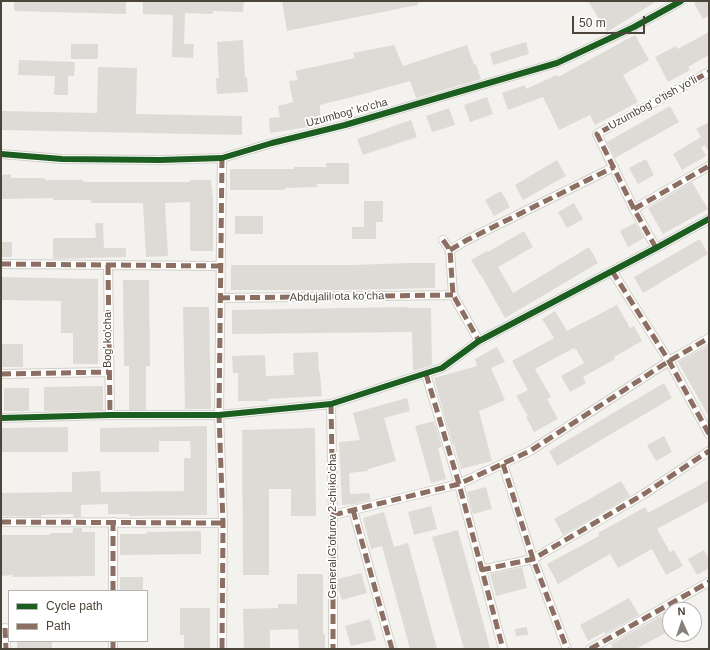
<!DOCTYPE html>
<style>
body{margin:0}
#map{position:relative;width:710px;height:650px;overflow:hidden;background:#f4f2ee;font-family:Arial,sans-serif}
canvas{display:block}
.frame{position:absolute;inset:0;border:2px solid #4b4439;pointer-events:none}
.legend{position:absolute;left:8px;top:590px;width:140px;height:52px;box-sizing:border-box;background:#fff;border:1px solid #b7b4b0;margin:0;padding:5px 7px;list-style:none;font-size:12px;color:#4b4439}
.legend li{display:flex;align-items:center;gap:8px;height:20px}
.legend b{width:20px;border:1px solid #b7b4b0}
.north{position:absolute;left:662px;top:602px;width:40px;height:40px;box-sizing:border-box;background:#fff;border:1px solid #b7b4b0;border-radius:50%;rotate:357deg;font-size:11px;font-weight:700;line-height:16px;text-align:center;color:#4b4439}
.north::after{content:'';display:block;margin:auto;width:14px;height:18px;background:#868178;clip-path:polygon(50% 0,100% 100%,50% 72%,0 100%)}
.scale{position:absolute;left:572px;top:16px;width:73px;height:18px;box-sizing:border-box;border:2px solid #4b4439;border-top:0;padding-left:5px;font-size:12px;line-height:14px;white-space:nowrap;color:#4b4439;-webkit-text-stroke:3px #fff;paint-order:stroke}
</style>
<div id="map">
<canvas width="710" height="650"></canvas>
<div class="frame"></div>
<ul class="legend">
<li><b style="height:5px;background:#1b5e20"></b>Cycle path</li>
<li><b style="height:5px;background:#8d6e63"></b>Path</li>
</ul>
<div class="north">N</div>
<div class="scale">50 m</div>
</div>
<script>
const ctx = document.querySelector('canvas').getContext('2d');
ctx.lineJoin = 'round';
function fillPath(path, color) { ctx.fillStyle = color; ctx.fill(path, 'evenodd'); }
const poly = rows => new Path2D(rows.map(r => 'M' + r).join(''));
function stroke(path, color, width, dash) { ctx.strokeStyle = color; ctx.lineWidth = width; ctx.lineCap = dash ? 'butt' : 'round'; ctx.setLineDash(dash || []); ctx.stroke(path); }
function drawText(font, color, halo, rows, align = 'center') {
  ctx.font = font + ' Arial,sans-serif'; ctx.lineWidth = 3.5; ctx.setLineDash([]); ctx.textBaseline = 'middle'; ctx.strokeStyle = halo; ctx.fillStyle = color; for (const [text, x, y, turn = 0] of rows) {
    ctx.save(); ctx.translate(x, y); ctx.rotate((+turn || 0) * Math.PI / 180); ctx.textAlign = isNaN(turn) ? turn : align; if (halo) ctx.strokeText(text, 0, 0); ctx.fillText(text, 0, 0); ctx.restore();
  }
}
fillPath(poly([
 [14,1,126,1,126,14,14,11],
 [143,1,244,1,243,12,213,11,213,14,185,13,184,44,194,44,193,58,172,57,173,15,143,14],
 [282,1,418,1,418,5,287,31],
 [588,1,657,1,607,32],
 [698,1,709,1,709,16,703,19,694,3],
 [709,32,709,55,688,67,690,70,668,82,655,57,676,46,678,49],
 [635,35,649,60,623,75,638,102,595,125,590,115,559,130,543,97,508,110,502,93,525,85,526,89,557,75,558,77],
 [243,40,245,77,247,77,248,92,217,94,216,78,219,78,217,42],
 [526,42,529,54,493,65,490,53],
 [71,44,98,44,98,59,71,59],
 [394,45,403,66,467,45,474,65,476,64,481,79,416,98,410,81,360,95,320,105,320,125,270,133,269,118,280,117,278,106,293,102,289,81,298,80,295,71,355,58,353,53],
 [19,60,75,62,74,76,68,76,68,95,54,95,55,76,18,75],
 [98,67,137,68,136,114,242,116,242,135,1,130,1,111,97,113],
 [487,97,493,114,470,122,464,105],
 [670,106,679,122,615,158,607,142],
 [449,108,455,125,432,132,426,116],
 [411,120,417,137,363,155,357,139],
 [709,122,709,152,705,145,701,147,706,156,682,170,673,154,701,137,696,129],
 [646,159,654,175,638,184,629,168],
 [557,160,566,176,523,200,515,185],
 [326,163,349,163,349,184,317,184,317,187,285,188,285,190,230,190,230,169,294,169,294,167,326,167],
 [11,174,11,178,45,178,45,180,83,180,83,182,190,182,190,180,211,180,213,200,213,251,190,251,190,202,165,203,168,256,146,257,143,203,91,203,91,200,53,200,53,198,1,199,1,175],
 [692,182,708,209,663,234,648,208],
 [501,191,510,207,494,216,485,200],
 [364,201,383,201,383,222,376,222,376,239,352,239,352,227,364,227],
 [574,203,583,219,567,228,558,212],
 [235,216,263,216,263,234,235,234],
 [95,223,103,223,104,248,126,248,126,257,53,259,53,238,96,238],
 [635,223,644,238,628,247,620,231],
 [524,231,533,247,498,267,513,293,589,247,598,263,505,318,481,275,480,275,471,260,487,251,488,252],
 [700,239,708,254,643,293,634,277],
 [1,242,12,242,12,257,1,257],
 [409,263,435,263,435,288,349,290,231,290,231,265,352,265],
 [1,277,98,279,98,364,73,364,73,333,61,333,61,301,1,300],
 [123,280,149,280,150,366,146,366,146,410,129,410,129,366,124,366],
 [617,305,630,328,634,326,642,341,614,357,615,359,583,377,586,383,570,392,561,376,584,363,576,349,575,350,574,348,535,369,551,397,547,399,558,419,534,432,526,417,528,416,516,396,528,390,512,361,554,338,542,319,555,311,567,331],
 [183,307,209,307,211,409,185,409],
 [408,307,408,308,431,308,432,365,413,371,412,332,232,334,232,310],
 [1,344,23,344,23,367,1,367],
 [709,345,709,417,678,362],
 [497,347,505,362,491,368,505,400,479,411,492,461,461,469,454,444,453,444,445,418,434,378,477,366,475,359],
 [318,352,319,373,320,373,322,396,268,399,268,401,238,401,238,373,233,373,232,356,265,355,266,376,268,376,294,375,293,353],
 [664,383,672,398,557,466,549,451],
 [103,386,103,410,44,411,44,387],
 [4,388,29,388,29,411,4,411],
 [407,398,410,411,384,418,396,461,368,469,368,471,349,473,350,494,370,493,370,500,355,504,342,505,339,442,360,440,353,413],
 [434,421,442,447,438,448,446,479,431,483,415,426],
 [207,426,207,515,129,516,129,514,108,514,108,504,81,505,81,517,73,517,73,514,41,515,41,517,1,516,1,493,72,492,72,472,100,471,101,492,184,491,184,458,191,458,190,441,159,441,159,452,100,452,100,428],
 [68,427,68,452,1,452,1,428],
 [315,428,316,516,291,516,291,489,269,489,269,575,243,575,242,430],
 [664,436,672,452,656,461,647,445],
 [709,480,709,501,657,529,670,552,674,550,683,566,666,575,652,549,618,568,610,554,558,584,547,564,599,536,598,533,645,507,648,513],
 [621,481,630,496,563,535,554,519],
 [486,487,492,509,473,514,467,492],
 [431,506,437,529,414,535,408,512],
 [384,512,394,547,408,543,437,649,410,649,382,546,371,549,363,518],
 [73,528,82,528,82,532,95,532,95,576,13,577,13,575,1,576,1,535,50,535,50,533,73,533],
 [458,530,481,614,490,649,464,649,438,557,432,537],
 [201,531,201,554,120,555,120,534,147,534,147,532],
 [704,550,709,559,709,568,697,575,688,559],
 [522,567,527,588,496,596,490,574],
 [361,573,367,593,342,600,338,588,338,579],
 [297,574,323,574,323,634,325,634,325,649,299,649,298,629,270,630,270,649,244,649,243,609,278,608,278,604,297,604],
 [120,577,143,577,143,591,120,591],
 [629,598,639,615,605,634,604,632,588,641,580,625],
 [180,608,210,608,210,649,184,649,184,635,180,635],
 [661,616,669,631,636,649,613,649,611,644],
 [370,619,376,640,351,646,345,626],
 [527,627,528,635,516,636,515,629],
 [17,641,52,641,52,649,17,649]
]), '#dedbd6');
const minor = poly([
 [1,154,62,159,160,160,222,158,272,143,345,125,557,63,634,27,681,1],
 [222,158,219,415,223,523,222,649],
 [634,209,709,166],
 [443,240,450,250,453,295,479,341],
 [656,248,634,209,597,134,709,72],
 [450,250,467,240,614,167],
 [1,264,220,266],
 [108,265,110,415],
 [612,271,669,361,709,434],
 [220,298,453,295],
 [1,374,108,372],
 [426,374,459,484,503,649],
 [331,404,333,515,333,649],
 [1,418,110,415,219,415,331,404,442,368,479,341,656,248,709,219],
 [503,464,533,559,567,649],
 [353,510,392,649],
 [333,515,459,484,530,451,669,361,709,338],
 [1,522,223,523],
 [481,570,533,559,644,494,709,451],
 [113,591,113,522],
 [5,628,6,649],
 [113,649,113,641],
 [590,649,709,582]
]);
stroke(minor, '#d2d0cb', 10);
stroke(minor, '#fdfdfc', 8);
stroke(poly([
 [222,158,219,415,223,523,222,649],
 [634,209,709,166],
 [443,240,450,250,453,295,479,341],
 [656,248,634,209,597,134,709,72],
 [450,250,467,240,614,167],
 [1,264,220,266],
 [108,265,110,415],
 [612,271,669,361,709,434],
 [220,298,453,295],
 [1,374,108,372],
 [426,374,459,484,503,649],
 [331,404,333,515,333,649],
 [503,464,533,559,567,649],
 [353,510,392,649],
 [333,515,459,484,530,451,669,361,709,338],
 [1,522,223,523],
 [481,570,533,559,644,494,709,451],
 [113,591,113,522],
 [5,628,6,649],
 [113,649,113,641],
 [590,649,709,582]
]), '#8d6e63', 5, [10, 5]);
stroke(poly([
 [1,154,62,159,160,160,222,158,272,143,345,125,557,63,634,27,681,1],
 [1,418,110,415,219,415,331,404,442,368,479,341,656,248,709,219]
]), '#1b5e20', 6);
drawText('11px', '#4b4439', '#fff', [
 ["Uzumbog' o'tish yo'li",653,103,-29],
 ["Uzumbog' ko'cha",347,113,-15],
 ["Abdujalil ota ko'cha",337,297,-1],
 ["Bog' ko'cha",108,340,-90],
 ["General G'ofurov 2-chi ko'cha",333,526,-90]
]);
</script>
